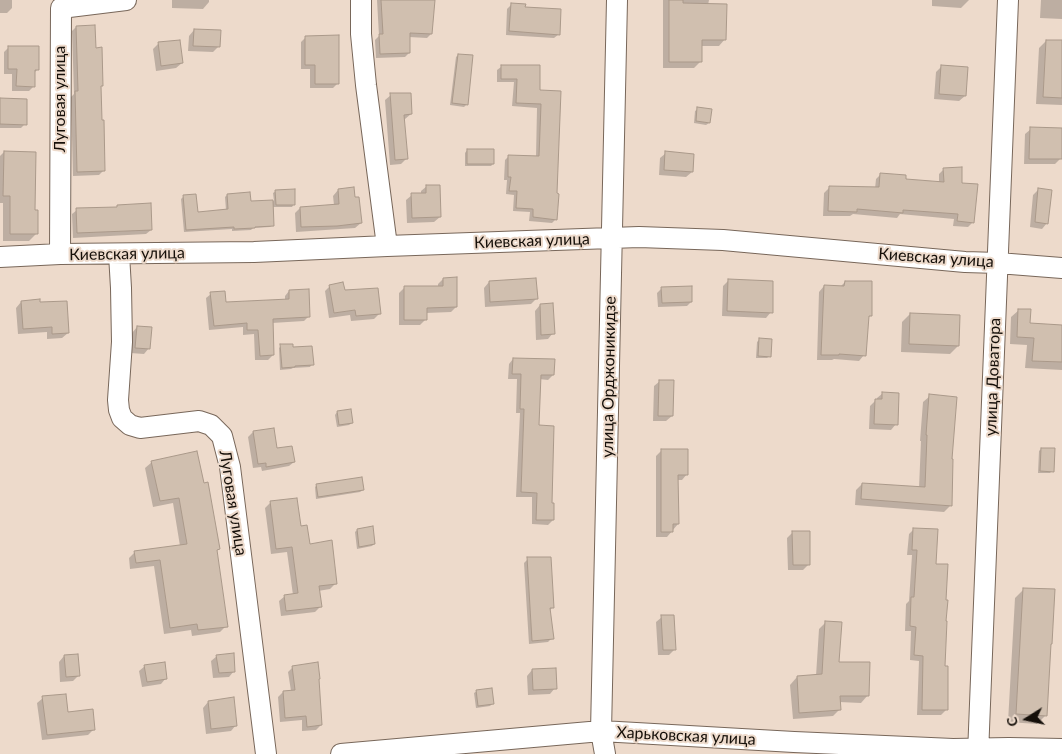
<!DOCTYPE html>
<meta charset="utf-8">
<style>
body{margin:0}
#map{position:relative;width:1062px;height:754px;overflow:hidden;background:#eddacb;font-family:Lato,sans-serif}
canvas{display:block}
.north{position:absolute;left:1002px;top:694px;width:50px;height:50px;-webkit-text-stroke:4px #eddacb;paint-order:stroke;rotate:260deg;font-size:14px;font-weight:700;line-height:20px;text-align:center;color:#150f09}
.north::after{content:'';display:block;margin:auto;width:18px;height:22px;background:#150f09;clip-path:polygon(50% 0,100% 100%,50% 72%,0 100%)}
</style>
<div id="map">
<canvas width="1062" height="754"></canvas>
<div class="north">С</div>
</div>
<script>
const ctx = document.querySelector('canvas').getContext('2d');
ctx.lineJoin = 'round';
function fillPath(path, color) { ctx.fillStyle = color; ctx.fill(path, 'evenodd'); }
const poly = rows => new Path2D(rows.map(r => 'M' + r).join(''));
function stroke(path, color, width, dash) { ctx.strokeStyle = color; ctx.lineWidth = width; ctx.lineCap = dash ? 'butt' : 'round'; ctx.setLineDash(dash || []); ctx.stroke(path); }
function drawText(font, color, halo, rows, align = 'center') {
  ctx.font = font + ' Lato,sans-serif'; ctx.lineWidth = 4; ctx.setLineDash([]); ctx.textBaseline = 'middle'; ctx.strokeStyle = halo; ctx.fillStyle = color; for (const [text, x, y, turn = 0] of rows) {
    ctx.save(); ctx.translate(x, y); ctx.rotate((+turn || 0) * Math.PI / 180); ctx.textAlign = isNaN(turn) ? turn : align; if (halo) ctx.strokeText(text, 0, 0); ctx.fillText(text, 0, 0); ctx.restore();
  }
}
fillPath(poly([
 [0,0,12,0,12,8,7,13,0,13],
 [172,0,209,0,209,2,203,9,172,8],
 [377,0,407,0,431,34,427,38,409,37,409,53,405,57,376,58,375,40,379,36],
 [663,0,709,0,708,5,725,39,719,46,701,46,701,61,694,68,663,68],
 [932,0,969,0,961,8,932,6],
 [1041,0,1062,0,1062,19,1040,18],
 [511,5,524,9,559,34,554,38,506,35,507,9],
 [76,27,94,49,102,85,100,87,103,171,99,175,73,176,71,97,74,94,72,31],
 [194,30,219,46,213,52,188,51,189,36],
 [306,37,338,83,333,88,310,88,310,69,301,69,301,42],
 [1046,41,1062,42,1062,105,1036,104,1039,48],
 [158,44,182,63,176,68,156,71,153,49],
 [9,47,38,69,34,73,34,86,29,91,12,91,12,74,4,74,4,52],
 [458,55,467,104,464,107,450,105,456,57],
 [501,67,539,91,555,194,556,219,552,223,529,221,530,212,513,211,514,195,506,194,507,180,504,180,505,160,509,156,536,157,537,108,512,106,514,82,497,82,497,70],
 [941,67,965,96,959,101,934,99,936,72],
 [391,95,411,114,405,119,403,120,407,158,401,164,390,165,385,100],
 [0,99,25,124,21,128,0,128],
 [698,109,709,123,706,125,694,123,695,111],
 [1031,129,1060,159,1055,164,1024,164,1025,134],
 [467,150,493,164,491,166,465,166,465,153],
 [4,152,34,212,37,233,29,241,3,241,3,203,0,203,0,156],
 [666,153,692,172,686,177,659,175,660,158],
 [944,169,961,184,973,222,968,227,953,226,954,219,900,214,897,218,853,214,850,216,823,216,824,193,829,188,875,189,876,179,881,174,905,180,939,183,939,174],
 [427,186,440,217,434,222,407,223,406,200,412,195,421,194,421,191],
 [338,190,361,223,355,228,296,232,295,213,300,208,334,205,333,196],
 [1038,190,1047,223,1042,229,1030,227,1033,195],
 [276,191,294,204,292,207,272,207,273,225,270,227,253,228,251,230,232,231,232,229,184,232,181,199,184,196,196,213,226,210,225,197,227,195,250,203,274,201,273,193],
 [116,208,151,230,146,234,73,238,72,214,77,210],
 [443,279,456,307,451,312,426,313,426,319,420,325,399,325,399,293,405,287,438,287,438,284],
 [728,281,771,312,766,318,722,316,723,286],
 [489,282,536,299,531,304,485,307,484,288],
 [845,282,871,315,867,319,864,355,859,361,834,359,832,360,817,360,819,292,824,286,840,287],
 [330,286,344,292,379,314,374,319,351,321,350,315,329,318,325,291],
 [662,288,691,302,687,306,658,307,657,293],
 [289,291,309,316,304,321,272,323,273,355,268,360,255,360,254,334,243,335,243,327,209,330,206,298,211,294,224,303,285,301,285,296],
 [21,302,39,304,68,333,62,338,47,339,47,332,18,334,16,308],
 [540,305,553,333,548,339,536,340,535,311],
 [1019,310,1029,324,1062,326,1062,370,1025,368,1027,345,1010,344,1011,317],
 [910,314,958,346,950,354,901,352,902,322],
 [137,327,149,348,144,354,130,353,132,333],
 [759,340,770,356,767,358,756,358,757,342],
 [281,346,292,348,312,364,310,367,293,368,291,369,280,370,279,348],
 [513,359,553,375,548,380,539,379,537,426,553,520,548,525,532,524,532,497,516,497,520,413,516,413,517,379,508,379,509,364],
 [660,381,672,416,666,421,653,421,654,386],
 [883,393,896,424,891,430,869,429,870,406,876,400,877,400,877,398],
 [930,396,950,461,950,506,944,512,855,505,856,490,862,484,919,488,921,441,920,441,923,402],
 [337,412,352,423,349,425,337,427,335,415],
 [273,429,276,450,294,462,289,466,262,471,261,467,253,468,248,437,253,432],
 [1041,449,1052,471,1050,473,1038,473,1039,451],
 [661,451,687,474,682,480,677,480,678,524,667,537,656,537,656,456],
 [152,462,218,549,216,551,226,626,220,632,192,636,191,630,164,634,154,566,130,569,129,558,135,552,180,546,173,503,153,507,145,468],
 [317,485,363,490,360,492,316,499,315,487],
 [271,502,300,527,309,546,336,583,330,589,318,591,320,607,315,612,281,616,279,601,285,596,293,595,287,552,271,554,265,508],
 [914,529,935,565,946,710,941,715,917,715,919,661,910,660,911,631,905,631,906,604,909,601,912,555,907,555,909,534],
 [357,530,374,544,372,546,357,549,355,532],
 [793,532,809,564,803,570,788,570,787,538],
 [528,559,553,607,549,611,552,638,548,642,529,644,524,563],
 [1024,589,1050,644,1045,716,1037,724,1008,722,1015,598],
 [662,617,675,649,669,655,658,655,656,622],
 [826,622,838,663,868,695,861,703,839,702,840,709,833,716,793,719,790,685,797,677,816,676,819,629],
 [64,656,79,675,73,681,60,682,59,662],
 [217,656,234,671,229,677,213,678,211,661],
 [145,666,166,678,161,684,142,687,139,671],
 [293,667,321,725,316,730,302,731,302,720,280,722,278,697,283,692,291,691,288,672],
 [532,670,555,688,550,694,528,695,527,676],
 [477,691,493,703,490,706,476,708,474,693],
 [43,698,67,713,94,729,88,735,42,740,37,703],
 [233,699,236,725,231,731,206,734,203,708,208,702]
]), '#0003');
const building = poly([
 [381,0,435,0,432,34,410,33,410,53,380,54,379,34,383,34,381,0],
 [669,0,683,0,683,3,727,4,726,40,702,40,702,62,669,62,669,0],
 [511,3,526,4,525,7,561,9,560,35,509,31,511,3],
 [95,25,96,48,102,47,103,86,101,86,102,120,104,120,105,171,77,172,75,91,78,91,76,26,95,25],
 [194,29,221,30,220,47,193,46,194,29],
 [339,35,339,84,315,84,315,65,305,65,305,36,339,35],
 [180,40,183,63,161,66,158,42,180,40],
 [1046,40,1062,40,1062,98,1043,97,1046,40],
 [8,46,39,46,39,70,35,70,35,87,16,86,17,69,8,69,8,46],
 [458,54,473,55,468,105,452,103,458,54],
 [501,65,540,65,540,90,561,91,557,193,559,194,557,220,533,217,533,209,516,208,517,191,509,191,511,177,508,177,508,155,539,156,541,104,516,103,517,79,501,79,501,65],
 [941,65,968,67,966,96,939,94,941,65],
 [390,93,411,93,412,114,404,115,408,159,395,160,390,93],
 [0,98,27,99,27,125,0,124,0,98],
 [697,107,712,109,710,123,696,121,697,107],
 [1030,127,1062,128,1062,159,1029,159,1030,127],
 [467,149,494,149,494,164,467,164,467,149],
 [4,151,36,152,35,210,38,210,38,234,10,234,10,196,3,196,4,151],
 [665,151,694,154,693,172,664,170,665,151],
 [962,167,962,183,978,184,974,223,957,221,958,214,903,210,903,213,857,209,857,212,828,211,829,186,879,187,880,173,906,175,906,179,944,182,943,168,962,167],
 [426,185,440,185,441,217,412,218,411,193,426,193,426,185],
 [354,187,355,197,359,197,362,223,337,226,301,227,300,207,339,204,338,189,354,187],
 [1038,188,1052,190,1048,224,1035,222,1038,188],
 [295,189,295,205,276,205,275,190,295,189],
 [250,192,251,201,273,200,274,226,255,227,255,228,234,229,234,227,186,230,183,195,196,194,198,212,228,209,227,194,250,192],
 [151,203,152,230,77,233,76,208,117,207,117,205,151,203],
 [457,277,457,307,427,308,427,320,404,320,404,286,443,286,443,278,457,277],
 [536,278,538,299,490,302,489,281,536,278],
 [728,279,773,281,773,313,727,311,728,279],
 [845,281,872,281,872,316,869,316,866,356,839,354,839,355,821,355,824,285,844,286,845,281],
 [343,282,345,290,378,288,381,314,356,316,355,310,334,313,329,285,343,282],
 [692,286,692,302,662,303,661,287,692,286],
 [309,289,310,317,273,319,274,355,260,356,258,330,247,330,247,323,214,326,210,292,225,291,226,302,289,299,289,290,309,289],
 [40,299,40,302,67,301,69,333,52,334,52,327,23,329,21,301,40,299],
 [553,303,555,334,541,335,540,304,553,303],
 [1018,309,1031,309,1030,323,1062,325,1062,362,1032,361,1034,338,1017,337,1018,309],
 [910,313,960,315,959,346,909,344,910,313],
 [137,326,152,327,150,349,135,348,137,326],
 [759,338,772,339,771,357,758,356,759,338],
 [280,344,293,344,293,347,312,346,314,365,295,366,295,367,282,368,280,344],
 [513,358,555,359,554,375,541,375,539,425,554,426,552,503,554,503,554,520,536,520,537,493,521,492,524,409,520,409,521,374,512,374,513,358],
 [659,380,674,380,673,416,658,416,659,380],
 [882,392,899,393,898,425,874,424,875,399,882,399,882,392],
 [929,394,957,397,952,459,953,459,952,506,861,499,862,483,925,487,927,435,926,435,929,394],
 [351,409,353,423,339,425,337,411,351,409],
 [274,428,277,448,292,446,295,462,266,467,266,463,258,464,253,431,274,428],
 [1041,448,1055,448,1054,472,1040,471,1041,448],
 [661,449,688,449,688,475,678,475,679,524,673,524,673,532,661,532,661,449],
 [197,451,204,483,208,482,220,549,217,550,228,627,198,630,197,624,170,628,160,560,136,563,134,551,187,544,179,498,160,501,151,461,197,451],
 [362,477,364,490,318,497,316,484,362,477],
 [297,498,301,526,307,525,310,544,332,540,337,584,319,586,322,607,286,611,284,595,298,593,292,547,276,549,270,501,297,498],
 [373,526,375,544,359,547,357,529,373,526],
 [913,528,938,529,936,564,948,564,946,600,948,600,946,621,947,621,945,666,948,666,948,710,922,710,923,656,914,655,916,627,910,626,911,597,914,597,917,550,912,550,913,528],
 [792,531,810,531,810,565,793,565,792,531],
 [527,557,551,557,554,608,550,608,554,639,532,641,527,557],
 [1023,588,1055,589,1052,644,1051,644,1047,716,1016,714,1023,588],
 [661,615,674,615,676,650,663,650,661,615],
 [825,621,842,622,839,662,870,662,869,696,840,696,841,710,799,713,797,676,822,674,825,621],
 [234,653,235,672,219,673,216,655,234,653],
 [78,654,80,676,66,677,64,655,78,654],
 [165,662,167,679,147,682,144,665,165,662],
 [318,662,320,679,319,679,322,725,307,727,306,716,285,718,283,691,295,690,292,666,318,662],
 [556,668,557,689,533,690,532,669,556,668],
 [492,688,494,704,478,706,476,690,492,688],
 [66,694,68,712,93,709,95,730,47,735,42,696,66,694],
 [234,697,237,726,211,729,208,701,234,697]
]);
fillPath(building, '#d0bfaf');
stroke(building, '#aa998a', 1);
const street = poly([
 [361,0,361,34,366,85,387,246],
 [60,254,61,8,126,0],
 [119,254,121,288,122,342,118,400,119,410,122,418,130,425,140,428,199,421,211,425,222,436,230,467,266,754],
 [0,257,60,254,254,252,387,246,639,237,723,240,965,262,998,263,1062,268],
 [341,754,601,731,794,742,953,749,1009,748,1062,749],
 [605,754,601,731,617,0],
 [978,754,1008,0]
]);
stroke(street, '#78675a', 22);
stroke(street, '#fff', 20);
drawText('16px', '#150f09', '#eddacb', [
 ["Луговая улица",60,99,-90],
 ["Киевская улица",532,241,-2],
 ["Киевская улица",127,254,-1],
 ["Киевская улица",936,258,4],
 ["улица Орджоникидзе",609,377,-89],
 ["улица Доватора",993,377,-88],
 ["Луговая улица",233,503,81],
 ["Харьковская улица",686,736,3]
]);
</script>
